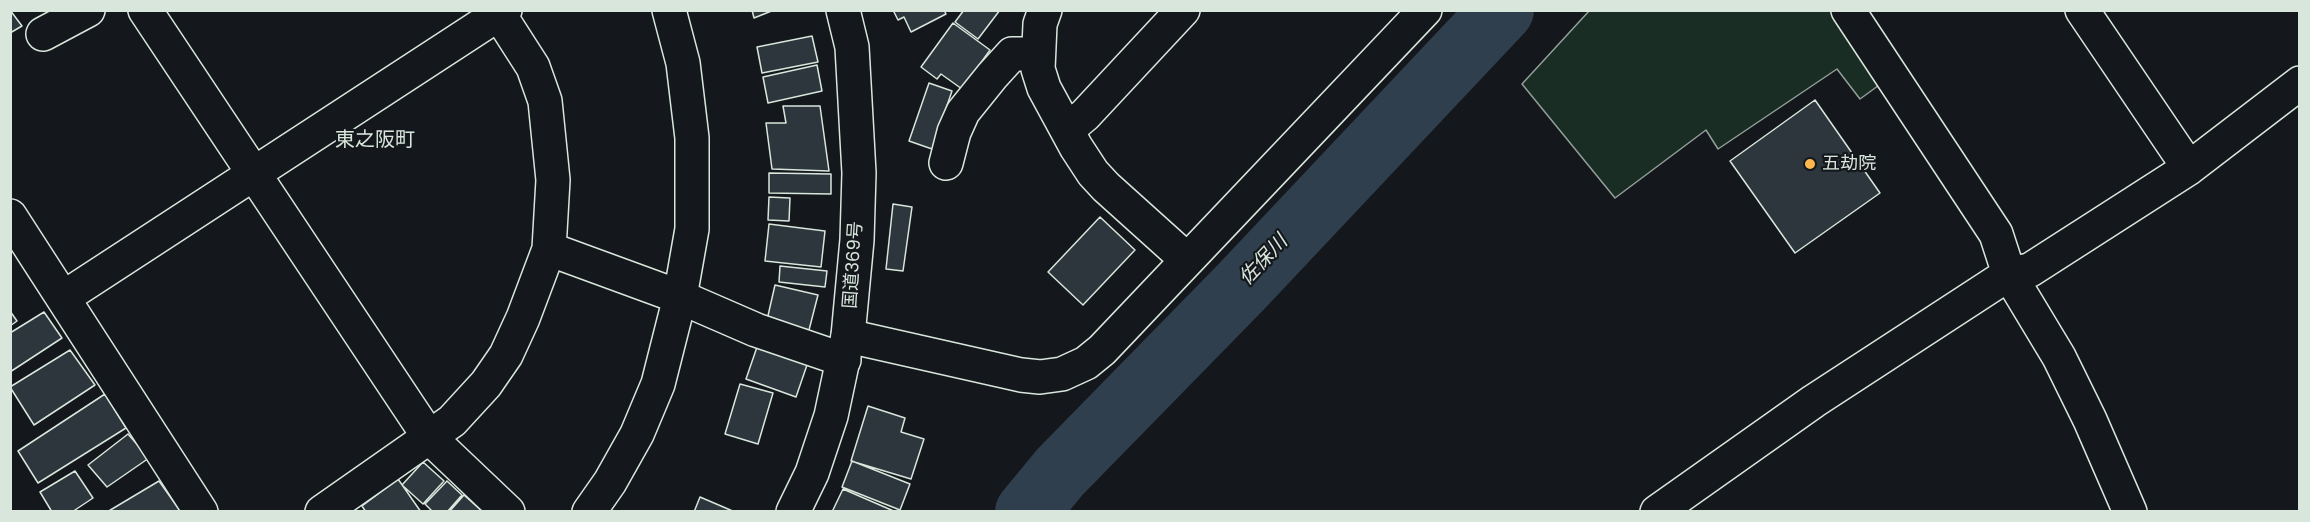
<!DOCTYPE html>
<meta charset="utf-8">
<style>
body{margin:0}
#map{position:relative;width:2310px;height:522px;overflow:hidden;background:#14181c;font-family:Poppins,sans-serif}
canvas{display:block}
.frame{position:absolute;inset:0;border:12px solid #d8e6dc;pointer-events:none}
</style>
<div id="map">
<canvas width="2310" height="522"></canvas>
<div class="frame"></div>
</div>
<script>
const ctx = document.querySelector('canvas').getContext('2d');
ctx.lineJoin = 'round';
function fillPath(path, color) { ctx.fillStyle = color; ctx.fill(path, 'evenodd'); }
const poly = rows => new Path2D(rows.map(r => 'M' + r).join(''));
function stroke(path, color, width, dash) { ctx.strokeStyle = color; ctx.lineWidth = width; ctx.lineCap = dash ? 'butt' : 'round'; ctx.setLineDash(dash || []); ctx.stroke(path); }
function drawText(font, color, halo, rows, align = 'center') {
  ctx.font = font + ' Poppins,"Noto Sans JP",sans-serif'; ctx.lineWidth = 4.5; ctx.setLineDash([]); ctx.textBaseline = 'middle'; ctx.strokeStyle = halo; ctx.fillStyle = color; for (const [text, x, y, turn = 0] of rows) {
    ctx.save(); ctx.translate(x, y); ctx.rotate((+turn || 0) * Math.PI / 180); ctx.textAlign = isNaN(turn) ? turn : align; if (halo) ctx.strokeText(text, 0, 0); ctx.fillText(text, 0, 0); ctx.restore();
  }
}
const green = poly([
 [1590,10,1832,11,1882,83,1860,99,1837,69,1718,149,1706,130,1615,198,1522,84,1590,10]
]);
fillPath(green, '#1a2d24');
stroke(green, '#939e99', 1.5);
stroke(poly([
 [1027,512,1060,472,1241,287,1502,10]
]), '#2f3f4d', 64);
const building = poly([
 [10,10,22,26,10,33,10,10],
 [752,10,774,10,754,18,752,10],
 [893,10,944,10,946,14,911,32,904,17,898,20,893,10],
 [964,10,1000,10,978,39,955,22,964,10],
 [953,23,990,50,962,89,941,74,937,79,921,67,953,23],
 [812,36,818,62,762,73,757,47,812,36],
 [817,65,822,91,768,103,763,77,817,65],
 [929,83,952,91,932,149,909,141,929,83],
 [1815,100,1880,193,1795,253,1730,161,1815,100],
 [783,106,820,106,829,171,772,169,766,123,786,123,783,106],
 [769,173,831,174,831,194,769,193,769,173],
 [769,197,790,198,789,221,768,220,769,197],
 [893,204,912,207,903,271,886,269,893,204],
 [1100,217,1135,250,1083,305,1048,272,1100,217],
 [769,224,825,231,821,267,765,261,769,224],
 [780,266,827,271,825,287,779,282,780,266],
 [775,285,818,295,809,330,767,320,775,285],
 [10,311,17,321,10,326,10,311],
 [44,312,62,338,10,372,10,333,44,312],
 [757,347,807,365,796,397,746,379,757,347],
 [70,350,95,385,34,425,10,387,70,350],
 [740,384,773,393,758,444,725,434,740,384],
 [105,394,126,428,38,483,18,451,105,394],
 [868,406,905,418,901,432,924,439,911,479,851,461,868,406],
 [128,434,149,458,107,487,88,465,128,434],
 [852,461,910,484,900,510,842,487,852,461],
 [423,462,444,481,423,504,402,485,423,462],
 [75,471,93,498,72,512,52,512,40,492,75,471],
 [398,479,421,512,366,512,362,506,398,479],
 [159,481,181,512,107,512,159,481],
 [447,481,462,495,447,512,433,512,425,504,447,481],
 [843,489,896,512,832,512,843,489],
 [464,495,483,512,449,512,464,495],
 [700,497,735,512,694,512,700,497]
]);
fillPath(building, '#2c363c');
stroke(building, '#d8e6dc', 1.5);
const minor = poly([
 [145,10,429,437,508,512],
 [1045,10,1040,24,1038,69,1044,88,1076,147,1093,173,1106,187,1186,259],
 [1848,10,1996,234,2009,274,2059,357,2090,420,2130,512],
 [2082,10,2189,168],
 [43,34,88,10],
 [1067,130,1085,115,1183,10],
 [946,163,954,132,963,112,992,76,1012,54,1038,54],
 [10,216,201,512],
 [549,249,680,297,756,330,844,360],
 [63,298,505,10],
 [848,336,1021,375,1040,377,1062,374,1086,363,1102,350,1425,10],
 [322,512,452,421,486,384,506,355,523,318,549,249,553,180,545,101,533,67,499,14,490,10],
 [589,512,610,482,637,434,658,384,680,297,692,229,692,138,683,63,669,10],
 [1657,512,1814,401,2009,274,2030,270,2189,168,2300,83]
]);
const highway = poly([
 [793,512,812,473,831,416,848,336,857,240,859,173,852,47,843,10]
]);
stroke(minor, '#d8e6dc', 36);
stroke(highway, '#d8e6dc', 36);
stroke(minor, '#14181c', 33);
stroke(highway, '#14181c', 33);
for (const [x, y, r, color] of [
 [1810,164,6,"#ffb74d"]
]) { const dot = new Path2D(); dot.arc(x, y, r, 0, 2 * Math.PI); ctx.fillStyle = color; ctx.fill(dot); stroke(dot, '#14181c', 2); }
drawText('18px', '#d8e6dc', '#14181c', [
 ["五劫院",1822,164]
], 'left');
drawText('18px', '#d8e6dc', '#14181c', [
 ["国道369号",854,265,-86]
]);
drawText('20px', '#d8e6dc', '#14181c', [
 ["東之阪町",375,141]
]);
drawText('italic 20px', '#d8e6dc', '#14181c', [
 ["佐保川",1264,261,-47]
]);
</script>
